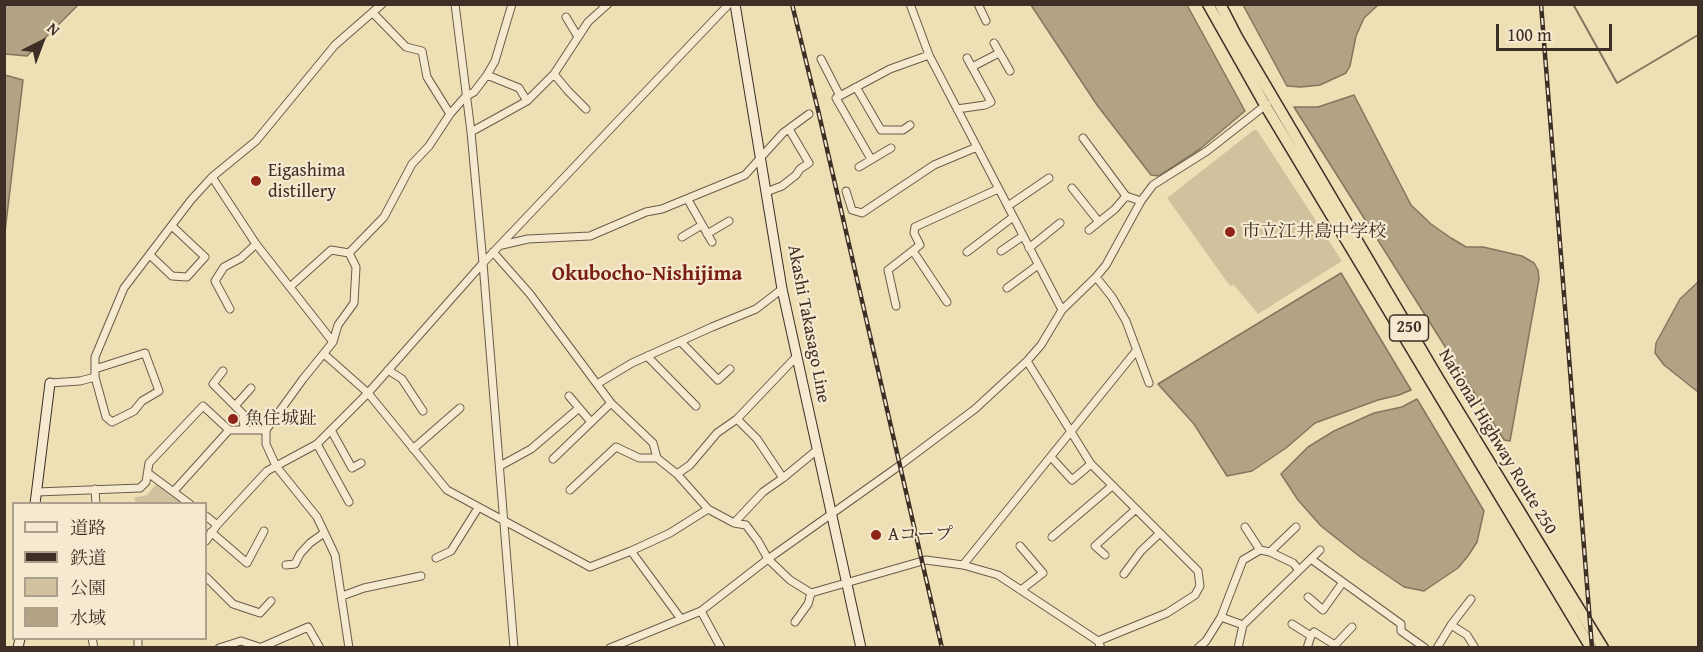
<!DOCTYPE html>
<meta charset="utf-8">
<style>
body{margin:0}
#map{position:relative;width:1703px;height:652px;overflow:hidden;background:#efdfb5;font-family:"Gentium Book Plus","Noto Serif JP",serif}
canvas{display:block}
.frame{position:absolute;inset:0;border:6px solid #3e2f26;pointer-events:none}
.legend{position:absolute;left:12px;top:502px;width:195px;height:138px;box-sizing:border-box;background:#f5eacf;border:2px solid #ac9f8b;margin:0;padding:8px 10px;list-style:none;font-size:18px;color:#3e2f26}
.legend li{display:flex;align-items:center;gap:12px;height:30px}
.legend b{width:30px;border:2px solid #ac9f8b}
.north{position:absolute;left:12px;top:12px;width:60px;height:60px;-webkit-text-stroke:4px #f5eacf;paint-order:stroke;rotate:42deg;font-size:16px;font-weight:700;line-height:24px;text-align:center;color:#3e2f26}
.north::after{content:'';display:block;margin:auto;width:21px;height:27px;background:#3e2f26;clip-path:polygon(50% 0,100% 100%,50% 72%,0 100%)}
.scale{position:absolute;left:1496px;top:24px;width:116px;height:27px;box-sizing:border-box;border:3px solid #3e2f26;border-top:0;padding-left:8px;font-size:18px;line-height:21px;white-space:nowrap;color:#3e2f26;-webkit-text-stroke:4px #f5eacf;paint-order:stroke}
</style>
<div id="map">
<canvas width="1703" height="652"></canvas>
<div class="frame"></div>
<ul class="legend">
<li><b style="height:8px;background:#f5eacf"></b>道路</li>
<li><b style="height:8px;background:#3e2f26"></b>鉄道</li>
<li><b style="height:16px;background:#d1c19d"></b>公園</li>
<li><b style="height:16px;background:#b3a384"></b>水域</li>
</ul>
<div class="north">N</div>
<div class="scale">100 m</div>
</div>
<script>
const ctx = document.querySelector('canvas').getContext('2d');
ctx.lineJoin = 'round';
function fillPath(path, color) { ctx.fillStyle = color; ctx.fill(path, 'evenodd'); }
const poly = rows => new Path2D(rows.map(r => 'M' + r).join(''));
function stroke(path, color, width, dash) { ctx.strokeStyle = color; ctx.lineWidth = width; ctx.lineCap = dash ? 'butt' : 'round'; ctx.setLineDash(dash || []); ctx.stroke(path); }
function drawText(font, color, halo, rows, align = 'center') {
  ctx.font = font + ' "Gentium Book Plus","Noto Serif JP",serif'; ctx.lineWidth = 4.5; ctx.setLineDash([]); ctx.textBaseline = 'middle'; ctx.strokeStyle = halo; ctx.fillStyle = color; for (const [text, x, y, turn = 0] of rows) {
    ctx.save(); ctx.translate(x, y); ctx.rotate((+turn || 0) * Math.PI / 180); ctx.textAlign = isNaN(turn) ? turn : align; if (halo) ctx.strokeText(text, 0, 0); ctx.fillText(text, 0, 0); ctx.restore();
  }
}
fillPath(poly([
 [1254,130,1257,130,1342,261,1258,314,1234,285,1230,286,1167,198],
 [157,483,184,503,136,503,134,498,147,495]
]), '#d1c19d');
const water = poly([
 [4,5,5,4,78,5,27,56,5,54,4,5],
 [1031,5,1187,5,1245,111,1200,149,1159,176,1151,175,1097,105,1031,5],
 [1243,5,1378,5,1364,18,1356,36,1350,66,1346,73,1320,85,1301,87,1287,86,1243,5],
 [5,75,23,80,5,232,4,75,5,75],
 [1354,95,1411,205,1431,224,1451,238,1466,247,1483,247,1522,256,1534,263,1538,270,1539,279,1510,441,1504,440,1294,107,1318,107,1354,95],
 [1341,273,1411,390,1399,395,1378,400,1315,423,1286,448,1252,471,1227,476,1194,424,1158,384,1341,273],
 [1698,282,1698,392,1664,365,1655,353,1656,343,1680,299,1698,282],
 [1417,399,1484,511,1477,542,1468,556,1458,568,1424,591,1404,587,1359,556,1321,526,1298,500,1281,474,1308,447,1334,431,1374,413,1402,407,1417,399]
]);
fillPath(water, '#b3a384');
stroke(water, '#84755e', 1.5);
stroke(poly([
 [1573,4,1617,83,1698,35]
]), '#84755e', 2);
const minor = poly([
 [455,4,471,132,483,263,514,648],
 [910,4,929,55,1062,310],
 [978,4,986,21],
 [373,13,406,47,422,51,427,77,450,114],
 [566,17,578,37],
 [994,43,1010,71],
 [821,59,840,96],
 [972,67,999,53],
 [554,74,568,91,586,109],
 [487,75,519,88,527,101],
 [856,87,881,130,903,130,910,125],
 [957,109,985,105,991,102,967,58],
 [471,132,527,101,554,74,588,22,608,4],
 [1083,138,1126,196,1141,201],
 [871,159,836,98,890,69,929,55],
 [859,167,891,148],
 [212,177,256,244,333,342,303,379,266,430,266,444,276,466,317,517,335,555,349,648],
 [1072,188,1099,222],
 [846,191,852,210,862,213,934,165,977,147],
 [766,192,782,186,796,175,800,169,809,163,789,129],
 [688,200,712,242],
 [1008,206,1049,178],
 [1089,230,1115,209,1126,196],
 [707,234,729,221],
 [682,237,702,225],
 [502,245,528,239,590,236,646,212,662,209,745,175,783,133,809,114],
 [1029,248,1060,223],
 [913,251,947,302],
 [1001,251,1023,236],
 [493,252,530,294,611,403,653,443,657,458,677,474,708,509,734,523,746,525,758,541,768,559,790,580,811,593,926,560,963,565,998,575,1098,641,1101,648],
 [967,252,1013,217],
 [150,255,172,276,187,277,205,257,172,226],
 [1096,277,1112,297,1126,321,1149,383],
 [291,286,331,250,349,253,384,217,412,164,429,146,450,114,465,97,474,92,487,75,495,61,512,4],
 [1007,288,1038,265],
 [896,306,888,270,920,245,914,233,915,227,998,189],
 [230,309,215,281,224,267,241,258,256,244],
 [333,342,338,325,354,303,356,267,349,253],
 [681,342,718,380,730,369],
 [324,354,368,393,447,490,590,567,631,551,681,619],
 [647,356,696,406],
 [1027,361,1091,464,1198,571,1200,586,1195,595,1167,613,1098,641],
 [388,370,402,379,423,411],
 [223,371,213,384,243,414,244,429],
 [95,377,106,417,112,422,134,411,142,401,159,391,145,353,95,369],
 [50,383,80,381,95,377,95,357,124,288,191,200,212,177,256,141,335,45,382,4],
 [597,384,632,363,712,327,756,309,782,289],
 [569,396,591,422],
 [235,406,251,388],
 [737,419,757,439,783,478],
 [331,430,352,468,361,463],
 [317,444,349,502],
 [413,449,460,408],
 [1051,457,1072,480,1091,464],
 [553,459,611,403],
 [500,466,531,449,579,408],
 [148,473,190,504],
 [677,474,690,465,717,433,737,419,797,356],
 [95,489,96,504],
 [570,490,616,447,639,458,657,458],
 [174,491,229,430],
 [37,492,140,488,146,482,149,463,203,406,229,430,266,430],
 [206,516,217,525],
 [734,523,763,492,783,478,817,450],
 [1245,527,1260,550],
 [211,532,247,563,264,531],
 [1052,537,1112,486],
 [206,541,217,525,267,471,317,444,368,393,483,263,729,4],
 [1020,546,1043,573,1021,590],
 [631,551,670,533,708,509],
 [1270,552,1296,527],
 [1105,555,1095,546,1136,509],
 [436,558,451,551,478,508],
 [1311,559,1401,624,1401,631,1425,648],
 [286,565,295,564,300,554,310,543,324,533],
 [963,565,1136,351],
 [1124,574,1141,551,1160,533],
 [206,577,233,604,260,613,271,601],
 [342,596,364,588,421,576],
 [1308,597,1323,610,1343,582],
 [701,611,721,648],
 [1221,617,1243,625],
 [795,622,808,604,811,593],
 [1292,624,1311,636],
 [1451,625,1467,635,1475,648],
 [92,638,94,648],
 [262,647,308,627,320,648],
 [138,648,138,638],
 [219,648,241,641,262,648],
 [610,648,701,611,768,559,899,466,975,409,1027,361,1041,345,1062,310,1096,277,1106,265,1141,201,1153,185,1207,151,1267,104],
 [1198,648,1206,641,1221,617,1243,560,1260,550,1270,552,1293,563,1299,570],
 [1238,648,1243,625,1320,550],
 [1307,648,1311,636,1314,632,1335,645,1352,627],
 [1437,648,1451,625,1471,599]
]);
const secondary = poly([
 [735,4,782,289,861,648],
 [35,504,50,383],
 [18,648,20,638]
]);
const trunk = poly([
 [1208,4,1265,105,1591,648],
 [1220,4,1237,37,1438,378,1603,648]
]);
stroke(minor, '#6a5b4a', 9);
stroke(secondary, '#3e2f26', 11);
stroke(trunk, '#3e2f26', 13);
stroke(minor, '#f5eacf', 7);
stroke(secondary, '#f5eacf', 9);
stroke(trunk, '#efdfb5', 10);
const rail = poly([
 [792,4,818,110,942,648],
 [1541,4,1592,648]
]);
stroke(rail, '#3e2f26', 4.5);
stroke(rail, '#f5eacf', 2, [7]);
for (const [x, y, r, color] of [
 [256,181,6,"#8f2418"],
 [1230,232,6,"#8f2418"],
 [233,419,6,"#8f2418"],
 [876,535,6,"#8f2418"]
]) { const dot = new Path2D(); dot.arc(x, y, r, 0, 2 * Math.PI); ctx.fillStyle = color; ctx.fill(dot); stroke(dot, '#f5eacf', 2); }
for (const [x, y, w] of [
 [1409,328,39]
]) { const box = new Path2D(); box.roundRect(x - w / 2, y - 13, w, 26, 4.5); ctx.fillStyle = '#f5eacf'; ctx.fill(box); stroke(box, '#3e2f26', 1.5); }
drawText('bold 16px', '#3e2f26', null, [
 ["250",1409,328]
]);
drawText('18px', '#3e2f26', '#f5eacf', [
 ["Eigashima",268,171],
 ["distillery",268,192],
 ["市立江井島中学校",1242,232],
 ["魚住城趾",245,419],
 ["Aコープ",888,535]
], 'left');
drawText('18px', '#3e2f26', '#f5eacf', [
 ["Akashi Takasago Line",808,324,79],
 ["National Highway Route 250",1497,442,59]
]);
drawText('bold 21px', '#7a1f14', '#f5eacf', [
 ["Okubocho-Nishijima",647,275]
]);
</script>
